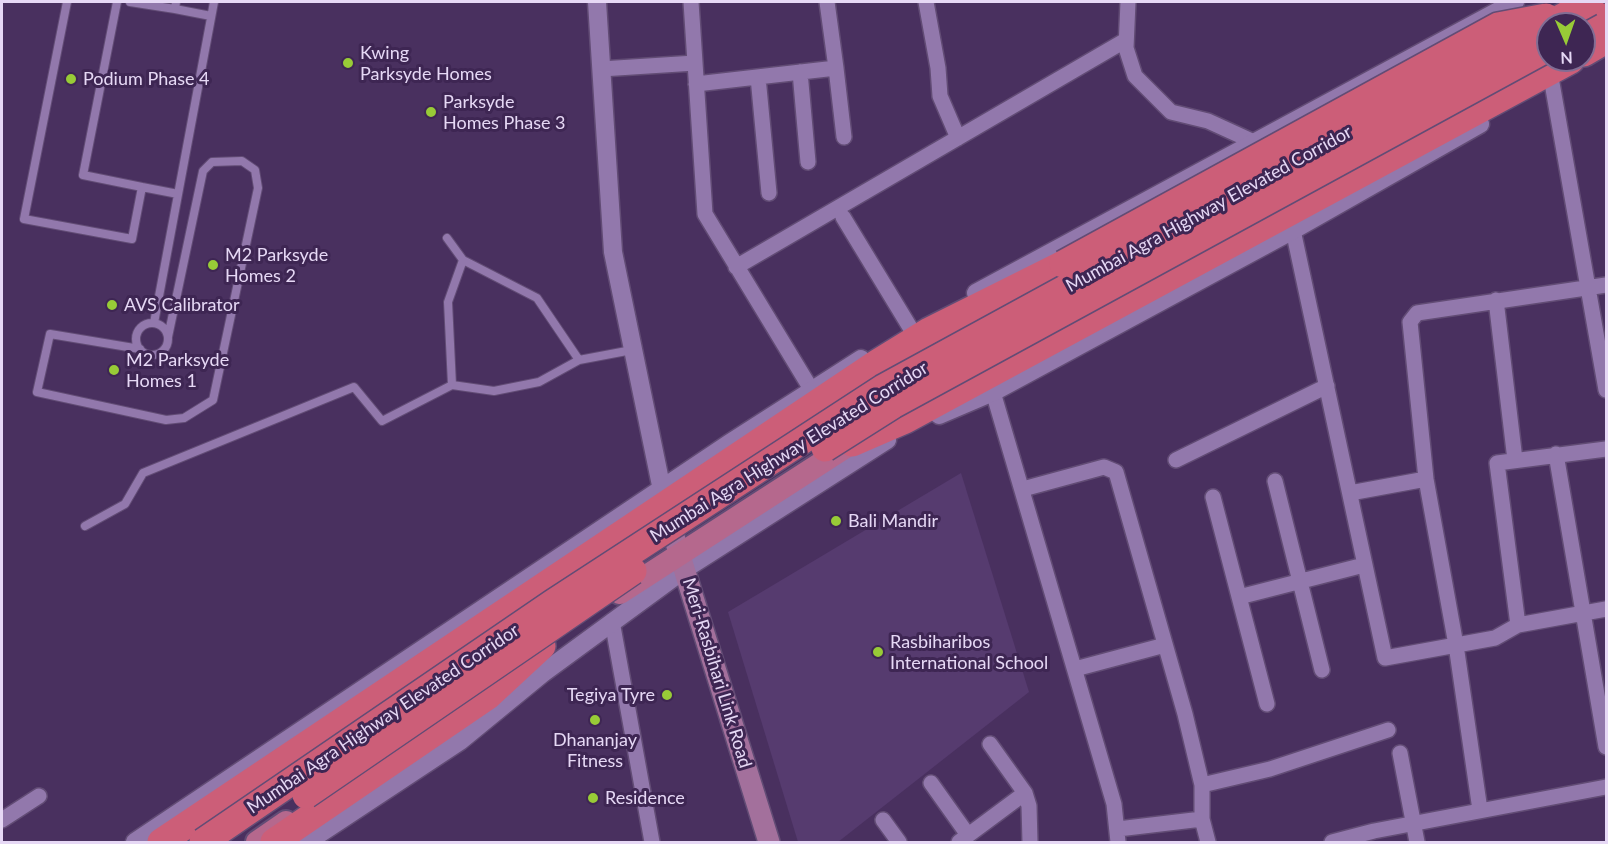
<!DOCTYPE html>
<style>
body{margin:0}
#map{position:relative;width:1608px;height:844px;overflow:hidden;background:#49305f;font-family:Lato,sans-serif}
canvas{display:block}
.frame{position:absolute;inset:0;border:3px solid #e6d8f5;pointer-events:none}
.north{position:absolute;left:1536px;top:12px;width:60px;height:60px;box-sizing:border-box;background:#3e2653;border:2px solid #816d94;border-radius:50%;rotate:178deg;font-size:16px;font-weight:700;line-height:24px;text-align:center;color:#e6d8f5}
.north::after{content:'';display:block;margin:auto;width:21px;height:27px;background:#98cb37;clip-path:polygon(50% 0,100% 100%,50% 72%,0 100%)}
</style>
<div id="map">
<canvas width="1608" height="844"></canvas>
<div class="frame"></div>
<div class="north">N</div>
</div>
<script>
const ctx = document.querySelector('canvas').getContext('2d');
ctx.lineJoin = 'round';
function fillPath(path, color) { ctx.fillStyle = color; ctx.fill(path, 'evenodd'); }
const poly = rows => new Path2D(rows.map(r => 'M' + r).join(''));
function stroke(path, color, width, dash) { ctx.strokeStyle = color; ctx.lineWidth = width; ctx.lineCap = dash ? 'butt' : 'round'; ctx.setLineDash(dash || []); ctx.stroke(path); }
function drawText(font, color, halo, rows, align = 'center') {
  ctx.font = font + ' Lato,sans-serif'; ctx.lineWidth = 6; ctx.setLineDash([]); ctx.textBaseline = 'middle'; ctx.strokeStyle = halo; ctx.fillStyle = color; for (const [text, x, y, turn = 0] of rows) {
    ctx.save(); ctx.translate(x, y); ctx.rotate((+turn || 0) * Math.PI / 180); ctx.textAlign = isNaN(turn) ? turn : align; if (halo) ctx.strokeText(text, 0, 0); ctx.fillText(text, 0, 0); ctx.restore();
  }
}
fillPath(poly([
 [961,473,1029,692,838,842,798,842,728,612]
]), '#563b6f');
const service = poly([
 [67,2,24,219,132,239,142,187,178,194],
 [117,2,83,175,142,187],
 [130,2,175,9],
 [176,2,175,9,211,16],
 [447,238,463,260,537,298,579,360],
 [154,323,214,2],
 '136 339a16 16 0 1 1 32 0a16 16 0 1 1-32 0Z',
 [140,349,50,334,37,392,166,420,184,418,213,400,258,188,255,170,242,161,212,162,203,171,168,337],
 [452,385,448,302,463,260],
 [85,526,125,504,143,473,354,387,382,421,452,385,494,391,539,382,579,360,632,350]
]);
const minor = poly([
 [691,2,705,214,811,389],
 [926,2,938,68,940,96,958,138],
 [1128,2,1126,48,1135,76,1171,112,1208,121,1254,142],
 [836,68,844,137],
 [601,69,695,63],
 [800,72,808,162],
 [758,77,769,193],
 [1552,83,1606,390],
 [696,84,836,68,827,2],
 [843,217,911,329],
 [1293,230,1385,658,1495,638,1518,625,1606,609],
 [736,267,1126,40],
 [1496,300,1515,460],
 [993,392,1114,804,1118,842],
 [1556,454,1606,747],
 [1176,460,1327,386],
 [1275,481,1322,670],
 [1023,489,1104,467,1116,472,1185,714,1202,785],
 [1350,493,1426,479],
 [1213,497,1267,704],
 [1239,597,1364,565],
 [612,621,652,842],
 [1518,625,1497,463,1606,449],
 [1075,669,1165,645],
 [990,744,1025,793,1029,806,1030,842],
 [1400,753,1417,842],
 [931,783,968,835],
 [1480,810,1456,645,1426,479,1410,322,1417,313,1606,285],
 [1202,819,1208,842],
 [2,820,39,796],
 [883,820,899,842],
 [1118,829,1202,819,1202,785,1270,769,1388,730],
 [959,842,1025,793],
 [1332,842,1374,831,1606,787]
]);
const tertiary = poly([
 [597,2,613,252,664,500],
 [976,293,1515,2],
 [939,415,993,392,1293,230,1480,124],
 [135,842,730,443,861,359],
 [307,842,460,741,543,673,685,569,887,440]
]);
const secondary = poly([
 [667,514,769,842]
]);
const primary = poly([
 [620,593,849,445],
 [257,842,286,822]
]);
const motorway = poly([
 [1584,29,1606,17],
 [1584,53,1606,40],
 [852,443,905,420,1571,60],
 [161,842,877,363,929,331,1063,264],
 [274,842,488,696,542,646]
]);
stroke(service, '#624c75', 10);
stroke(minor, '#624c75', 18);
stroke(tertiary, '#624c75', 21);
stroke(secondary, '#624c75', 24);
stroke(primary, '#624c75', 26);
stroke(motorway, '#624c75', 30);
stroke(service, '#9278ac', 8);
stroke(minor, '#9278ac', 15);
stroke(tertiary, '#9278ac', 18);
stroke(secondary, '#a3709c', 21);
stroke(primary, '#b5688d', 22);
stroke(motorway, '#cc5e78', 27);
const motorwayBridge = poly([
 [1063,264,1498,26,1546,17],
 [825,448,893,405,1548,48],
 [306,795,633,571],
 [203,842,553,603,883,388,1590,2]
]);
stroke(motorwayBridge, '#624c75', 30, []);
stroke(motorwayBridge, '#cc5e78', 27);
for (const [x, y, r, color] of [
 [348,63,6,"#98cb37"],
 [71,79,6,"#98cb37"],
 [431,112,6,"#98cb37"],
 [213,265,6,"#98cb37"],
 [112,305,6,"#98cb37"],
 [114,370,6,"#98cb37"],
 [836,521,6,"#98cb37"],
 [878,652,6,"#98cb37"],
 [667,695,6,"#98cb37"],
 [595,720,6,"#98cb37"],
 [593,798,6,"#98cb37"]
]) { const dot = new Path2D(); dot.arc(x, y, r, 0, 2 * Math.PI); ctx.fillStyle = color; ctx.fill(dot); stroke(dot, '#3e2653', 2); }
drawText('18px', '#e6d8f5', '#3e2653', [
 ["Kwing",360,53],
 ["Parksyde Homes",360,74],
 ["Podium Phase 4",83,79],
 ["Parksyde",443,102],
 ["Homes Phase 3",443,123],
 ["M2 Parksyde",225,255],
 ["Homes 2",225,276],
 ["AVS Calibrator",124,305],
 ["M2 Parksyde",126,360],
 ["Homes 1",126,381],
 ["Bali Mandir",848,521],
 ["Rasbiharibos",890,642],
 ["International School",890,663],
 ["Tegiya Tyre",655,695,"right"],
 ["Dhananjay",595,740,"center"],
 ["Fitness",595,761,"center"],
 ["Residence",605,798]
], 'left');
drawText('18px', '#e6d8f5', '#3e2653', [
 ["Mumbai Agra Highway Elevated Corridor",1209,209,-29],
 ["Mumbai Agra Highway Elevated Corridor",789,452,-32],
 ["Meri-Rasbihari Link Road",717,673,73],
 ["Mumbai Agra Highway Elevated Corridor",383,719,-34]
]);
</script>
